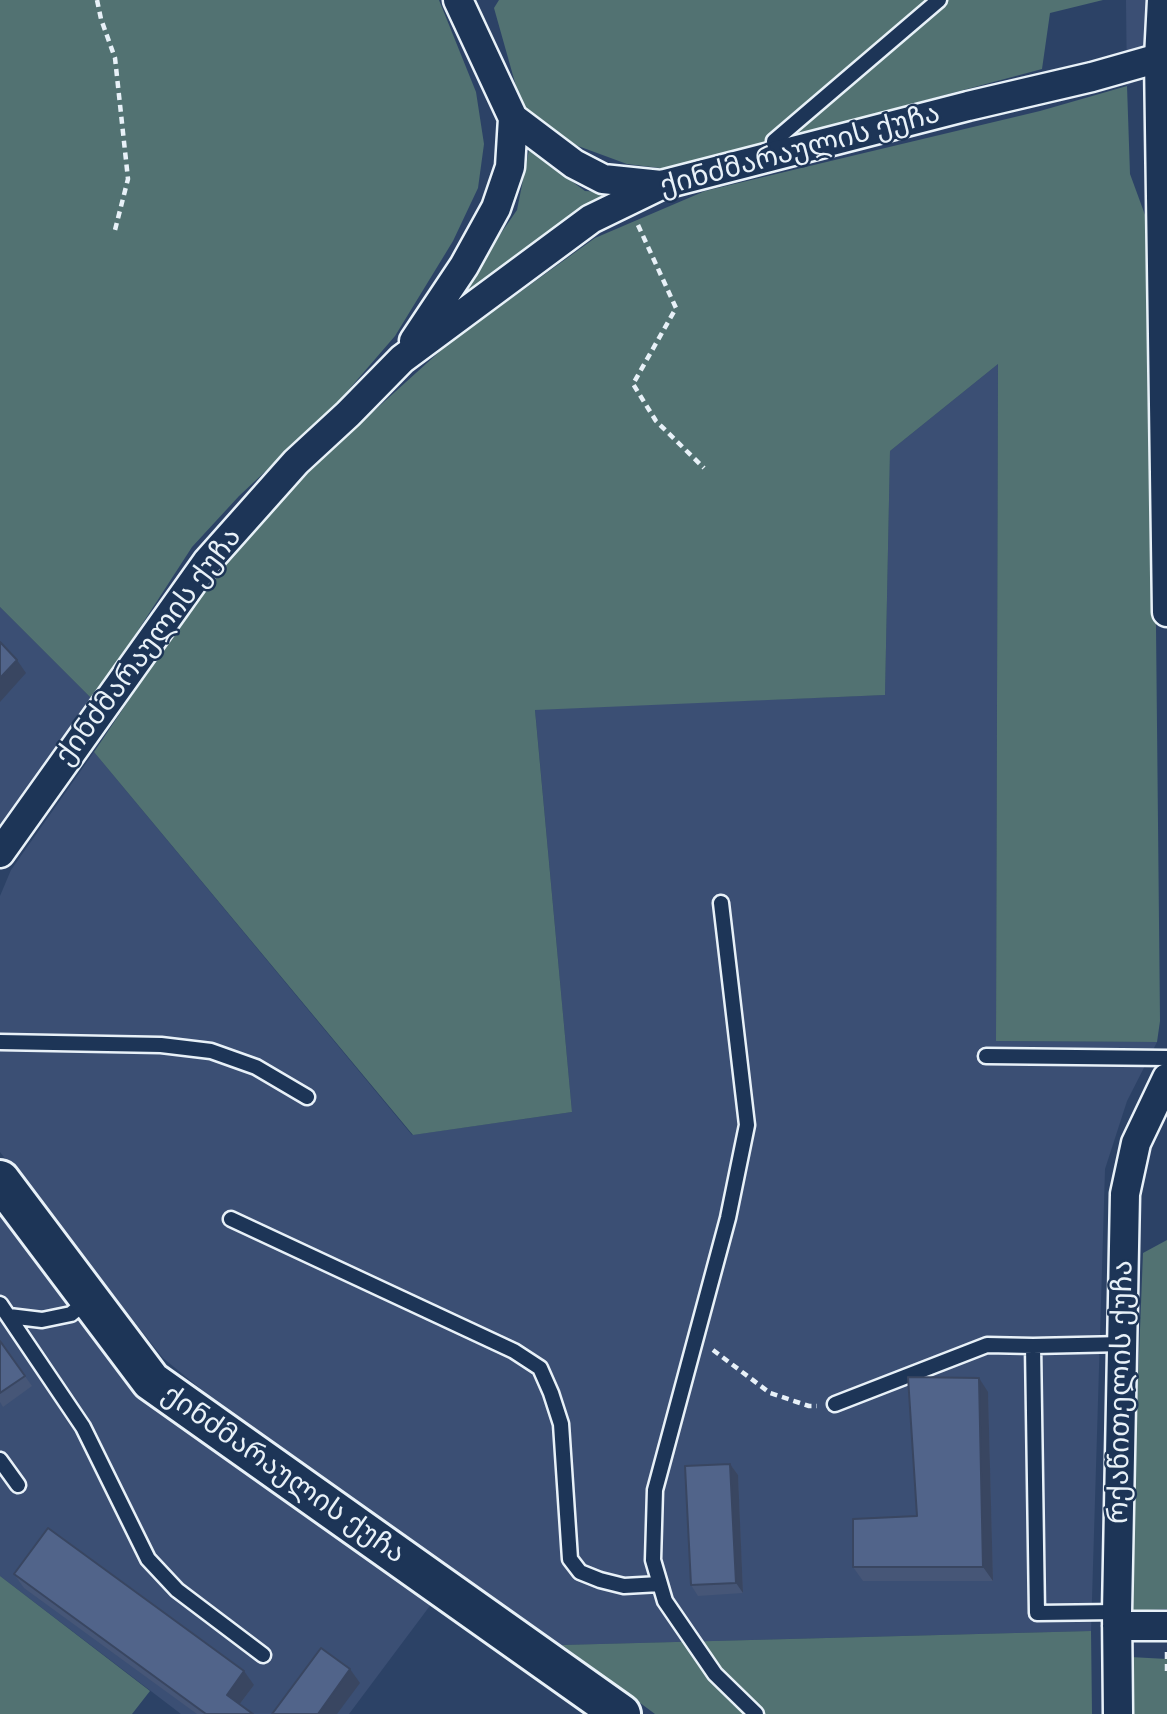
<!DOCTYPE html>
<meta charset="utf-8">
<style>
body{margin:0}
canvas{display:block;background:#2c4266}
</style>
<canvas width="1167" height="1714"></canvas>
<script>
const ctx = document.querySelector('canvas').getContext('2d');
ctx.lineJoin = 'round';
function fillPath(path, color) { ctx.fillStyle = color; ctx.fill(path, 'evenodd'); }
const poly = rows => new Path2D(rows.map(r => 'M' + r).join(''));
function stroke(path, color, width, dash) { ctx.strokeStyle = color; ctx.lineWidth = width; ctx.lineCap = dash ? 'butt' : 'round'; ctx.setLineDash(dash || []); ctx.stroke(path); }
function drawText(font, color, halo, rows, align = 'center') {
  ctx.font = font + ' Caveat,"Noto Sans Georgian",sans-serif'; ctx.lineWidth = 5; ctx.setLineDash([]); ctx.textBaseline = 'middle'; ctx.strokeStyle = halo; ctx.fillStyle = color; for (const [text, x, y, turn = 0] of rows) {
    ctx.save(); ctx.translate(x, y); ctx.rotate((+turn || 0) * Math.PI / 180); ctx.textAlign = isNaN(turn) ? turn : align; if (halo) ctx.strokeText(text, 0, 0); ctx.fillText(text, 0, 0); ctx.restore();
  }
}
fillPath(poly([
 [1126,0,1167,0,1167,62,1127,86],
 [998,364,996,1041,1157,1042,1127,1101,1105,1169,1091,1631,562,1645,246,1426,163,1358,0,1152,0,896,11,870,94,752,412,1135,572,1112,535,709,885,695,890,451],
 [0,607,93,700,0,828],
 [0,1211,144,1399,435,1599,349,1714,181,1714,0,1576]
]), '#3b4f74');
fillPath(poly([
 [0,0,439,0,476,92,484,144,478,188,453,241,395,336,332,409,239,496,192,547,93,700,0,607],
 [499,0,1103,0,1050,13,1042,69,668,169,627,164,559,139,523,111,494,8],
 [1127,86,1130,174,1152,234,1160,1021,1157,1042,996,1041,998,364,890,451,885,695,535,710,572,1112,413,1135,94,752,213,575,312,467,448,344,595,238,705,191,1040,111],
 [529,150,585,191,619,193,437,326,517,210],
 [1167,1240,1167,1609,1129,1611,1143,1253],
 [0,1576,150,1691,132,1714,0,1714],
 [1091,1631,1092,1714,655,1714,562,1645],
 [1130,1657,1167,1659,1167,1714,1130,1714]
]), '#527272');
const service = poly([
 [775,157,774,141,939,0],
 [721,903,747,1125,728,1218,655,1490,653,1560,665,1601,715,1674,756,1714],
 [0,1042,161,1045,211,1051,256,1067,307,1097],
 [986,1056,1167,1058],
 [231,1219,514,1351,540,1368,551,1393,561,1424,570,1559,580,1572,600,1580,624,1586,660,1584],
 [0,1304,83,1427,148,1559,177,1590,263,1655],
 [9,1316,42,1320,71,1314,88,1300],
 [835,1404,987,1345,1033,1346],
 [0,1460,18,1485],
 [1117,1612,1037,1613,1033,1346,1123,1344]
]);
const minor = poly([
 [458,0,513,118,574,164,603,179,661,185],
 [1159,58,1167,612],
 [414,341,464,266,496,208,510,167,513,118],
 [0,853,207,562,296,462,348,414,402,359,591,219,661,185,968,106,1092,77,1159,58,1162,0],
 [1117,1626,1167,1626],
 [1118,1714,1117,1612,1125,1194,1136,1143,1167,1078]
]);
const secondary = poly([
 [0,1180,151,1381,621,1714]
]);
stroke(service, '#e8f1f8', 19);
stroke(minor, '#e8f1f8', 33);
stroke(secondary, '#e8f1f8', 44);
stroke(poly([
 [97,0,101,19,115,58,128,179,115,230],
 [638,225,676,308,633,384,656,421,704,468],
 [713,1350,770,1393,809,1406,817,1406],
 [1167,1652,1167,1672]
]), '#e8f1f8', 4.5, [7, 5]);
stroke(service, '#1d3557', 14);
stroke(minor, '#1d3557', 28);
stroke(secondary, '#1d3557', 38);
fillPath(poly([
 [0,1341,32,1386,3,1407,0,1402],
 [988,1392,993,1581,863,1581,853,1567,917,1516],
 [730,1464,738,1475,743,1593,698,1596,691,1585],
 [14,1574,254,1685,240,1704,253,1714,197,1714,24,1588]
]), '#465677');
fillPath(poly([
 [17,660,26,673,0,702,0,678],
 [979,1378,988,1392,993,1581,983,1567],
 [730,1464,738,1475,743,1593,736,1583],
 [350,1669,360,1683,337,1714,318,1714],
 [244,1671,254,1685,236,1709,227,1695]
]), '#394661');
const building = poly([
 [0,642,17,660,0,678,0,642],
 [0,1341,25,1376,0,1393,0,1341],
 [908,1377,979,1378,983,1567,853,1567,853,1519,917,1516,908,1377],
 [730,1464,736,1583,691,1585,685,1466,730,1464],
 [48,1528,244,1671,227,1695,253,1714,206,1714,14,1574,48,1528],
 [321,1648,350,1669,318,1714,272,1714,321,1648]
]);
fillPath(building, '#51648a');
stroke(building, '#394661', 2);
drawText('28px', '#e8f1f8', '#1d3557', [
 ["ქინძმარაულის ქუჩა",800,151,-15],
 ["ქინძმარაულის ქუჩა",149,647,-53],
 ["რქაწითელის ქუჩა",1122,1392,-89],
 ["ქინძმარაულის ქუჩა",283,1475,35]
]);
</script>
